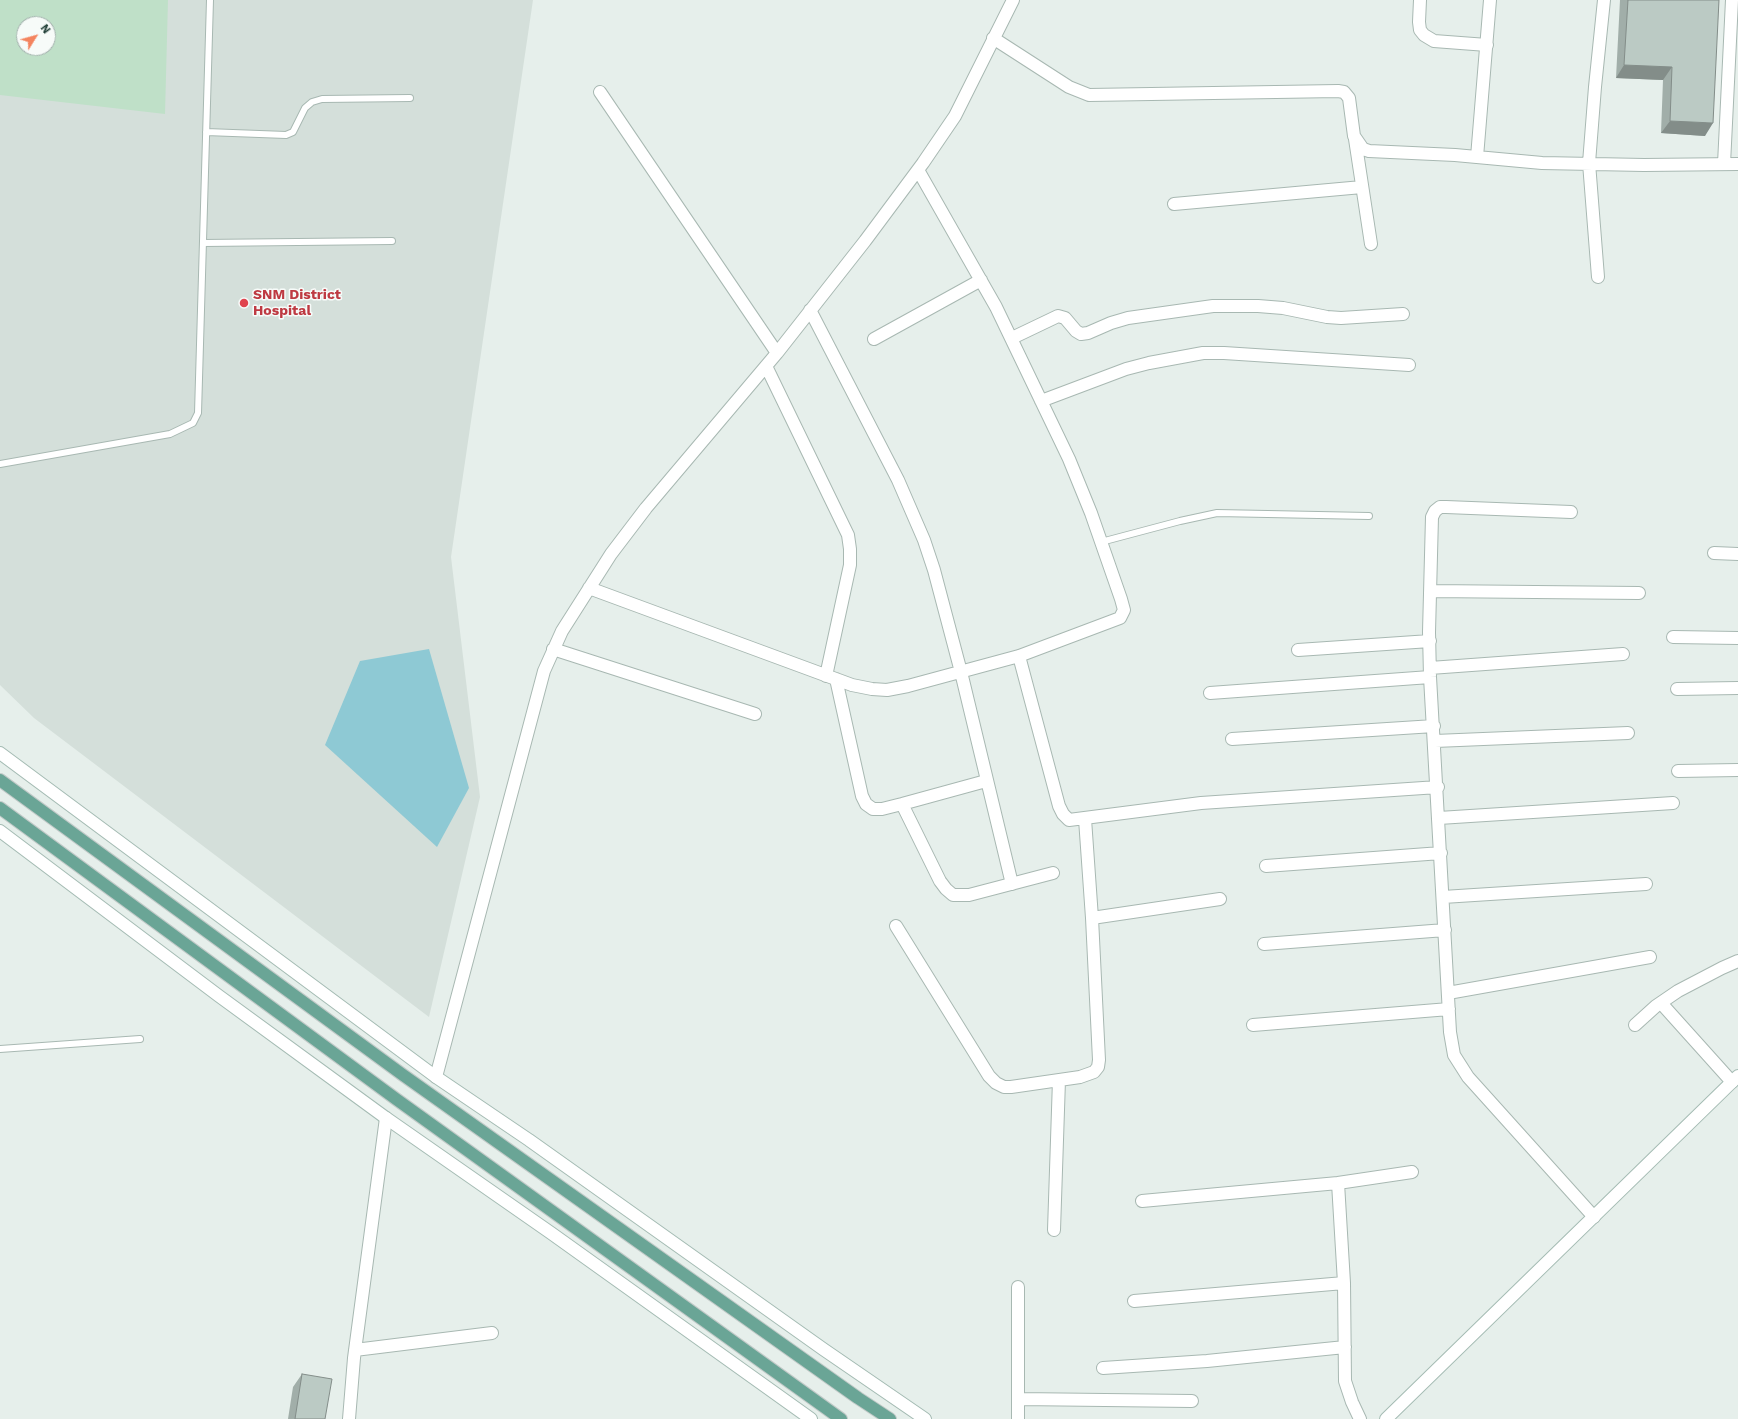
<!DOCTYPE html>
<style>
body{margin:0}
#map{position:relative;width:1738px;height:1419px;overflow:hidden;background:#e6efeb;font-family:"Work Sans",sans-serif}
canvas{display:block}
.north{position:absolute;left:16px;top:16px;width:40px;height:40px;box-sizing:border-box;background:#f7fbf9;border:1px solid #a3b1ad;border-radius:50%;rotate:53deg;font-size:11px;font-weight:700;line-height:16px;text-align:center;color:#24423a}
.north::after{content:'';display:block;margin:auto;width:14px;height:18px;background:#f4845f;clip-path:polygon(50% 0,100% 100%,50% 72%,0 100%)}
</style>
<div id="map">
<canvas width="1738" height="1419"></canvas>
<div class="north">N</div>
</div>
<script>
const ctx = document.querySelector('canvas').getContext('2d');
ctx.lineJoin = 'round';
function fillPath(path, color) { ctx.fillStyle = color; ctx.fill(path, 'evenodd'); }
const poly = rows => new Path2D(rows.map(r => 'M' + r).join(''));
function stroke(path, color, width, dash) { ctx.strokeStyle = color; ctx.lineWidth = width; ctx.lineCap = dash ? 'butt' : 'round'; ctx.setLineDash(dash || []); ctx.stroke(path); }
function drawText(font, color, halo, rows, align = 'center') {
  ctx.font = font + ' "Work Sans",sans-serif'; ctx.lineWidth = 3; ctx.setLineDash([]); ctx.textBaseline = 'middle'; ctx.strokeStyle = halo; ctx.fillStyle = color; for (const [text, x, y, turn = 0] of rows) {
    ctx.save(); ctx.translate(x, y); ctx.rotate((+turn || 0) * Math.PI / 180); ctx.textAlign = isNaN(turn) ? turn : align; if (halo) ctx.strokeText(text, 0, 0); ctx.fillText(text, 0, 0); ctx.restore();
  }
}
fillPath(poly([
 [0,0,533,0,451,557,480,797,429,1017,34,718,0,685],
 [24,24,48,24,48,48,24,48]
]), '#d4dfda');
fillPath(poly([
 [0,0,168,0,165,114,0,95],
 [24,24,48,24,48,48,24,48]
]), '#bfe0c8');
fillPath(poly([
 [429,649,469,788,437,847,325,745,360,661]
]), '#8ec9d4');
const lane = poly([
 [206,132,286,135,293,132,305,108,312,102,322,99,410,98],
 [203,243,392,241],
 [0,464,170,434,193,423,198,413,210,0],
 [1101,542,1180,521,1217,513,1369,516],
 [0,1049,140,1039]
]);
const street = poly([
 [1420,0,1419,22,1420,30,1424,35,1434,41,1487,45],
 [993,38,1069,87,1089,95,1338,91,1344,92,1349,98,1354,136,1363,149,1369,151,1455,155,1542,163,1644,165,1738,164],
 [600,92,777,353],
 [1355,139,1371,244],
 [1477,157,1490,0],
 [1724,164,1732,0],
 [1174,204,1362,187],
 [1598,277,1589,163,1595,87,1604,0],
 [810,310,898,480,924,540,934,570,961,672,1012,884],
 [1012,338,1058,316,1065,318,1076,331,1081,334,1088,333,1111,323,1128,318,1213,306,1258,306,1283,308,1327,317,1341,318,1403,314],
 [874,339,981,280],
 [766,366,848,535,850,549,850,565,826,676],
 [1041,401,1126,369,1149,363,1203,353,1224,353,1409,365],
 [1571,512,1446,507,1440,507,1435,511,1432,517,1429,632,1430,677,1450,1032,1454,1055,1468,1077,1594,1217],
 [1714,553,1738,554],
 [589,588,852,685,872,689,887,690,908,686,1019,656,1120,618,1124,610,1121,599,1091,513,1069,459,996,307,918,170],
 [1431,591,1639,593],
 [1673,637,1738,638],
 [553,649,755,714],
 [1298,650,1430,641],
 [1019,656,1059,806,1063,814,1069,820,1201,803,1438,787],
 [1430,668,1623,654],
 [836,679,862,796,866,804,873,809,882,809,902,804,986,781],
 [1677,689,1738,688],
 [1210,693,1430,677],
 [1232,739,1434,726],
 [1435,741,1628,733],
 [1678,771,1738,770],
 [902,804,940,881,946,889,953,895,969,895,1053,873],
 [1439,818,1673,803],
 [1266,866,1441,853],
 [1443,897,1646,884],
 [1092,918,1220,899],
 [896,926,989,1076,996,1083,1004,1087,1011,1087,1080,1077,1094,1072,1098,1067,1099,1060,1092,918,1085,819],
 [1264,944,1445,930],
 [1448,993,1650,957],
 [1661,1003,1732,1082],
 [1253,1025,1449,1009],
 [1635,1025,1656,1006,1678,991,1722,968,1738,961],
 [436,1077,544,671,562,631,611,554,646,508,777,353,865,241,923,163,955,116,1013,0],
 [1338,1183,1412,1172],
 [1142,1201,1338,1183,1344,1283,1345,1381,1352,1402,1360,1419],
 [1054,1230,1059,1080],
 [1018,1287,1018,1419],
 [1134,1301,1344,1283],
 [355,1350,492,1333],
 [1103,1368,1207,1361,1345,1347],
 [1018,1399,1192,1401],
 [349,1419,354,1358,386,1118]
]);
const secondary = poly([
 [0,753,436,1077,529,1140,823,1349,925,1419],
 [0,831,219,996,386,1118,551,1233,811,1419],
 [1386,1419,1738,1076]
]);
const primary = poly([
 [0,780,403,1075,858,1398,890,1419],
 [0,808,396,1099,841,1419]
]);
stroke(lane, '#a8b8b2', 8);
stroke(street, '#a8b8b2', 14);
stroke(secondary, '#a4bbb3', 14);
stroke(primary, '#c2cac8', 14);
stroke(lane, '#fff', 6);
stroke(street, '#fff', 12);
stroke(secondary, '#fff', 12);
stroke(primary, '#6aa596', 12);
fillPath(poly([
 [1620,0,1719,0,1705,136,1661,133,1663,80,1616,78],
 [302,1374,325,1419,288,1419,293,1387]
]), '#a1aea9');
fillPath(poly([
 [1624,65,1672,67,1663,80,1616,78],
 [1670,121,1713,123,1705,136,1661,133]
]), '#838d89');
const building = poly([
 [1628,0,1719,0,1713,123,1670,121,1672,67,1624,65,1628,0],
 [302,1374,332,1379,325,1419,295,1419,302,1374]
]);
fillPath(building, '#bbcac4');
stroke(building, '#838d89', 1);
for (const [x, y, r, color] of [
 [244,303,5,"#e0444e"]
]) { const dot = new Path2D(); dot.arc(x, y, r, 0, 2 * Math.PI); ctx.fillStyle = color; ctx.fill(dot); stroke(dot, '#f7fbf9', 1.5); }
drawText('bold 14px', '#be3a42', '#f7fbf9', [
 ["SNM District",253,295],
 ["Hospital",253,311]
], 'left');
</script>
